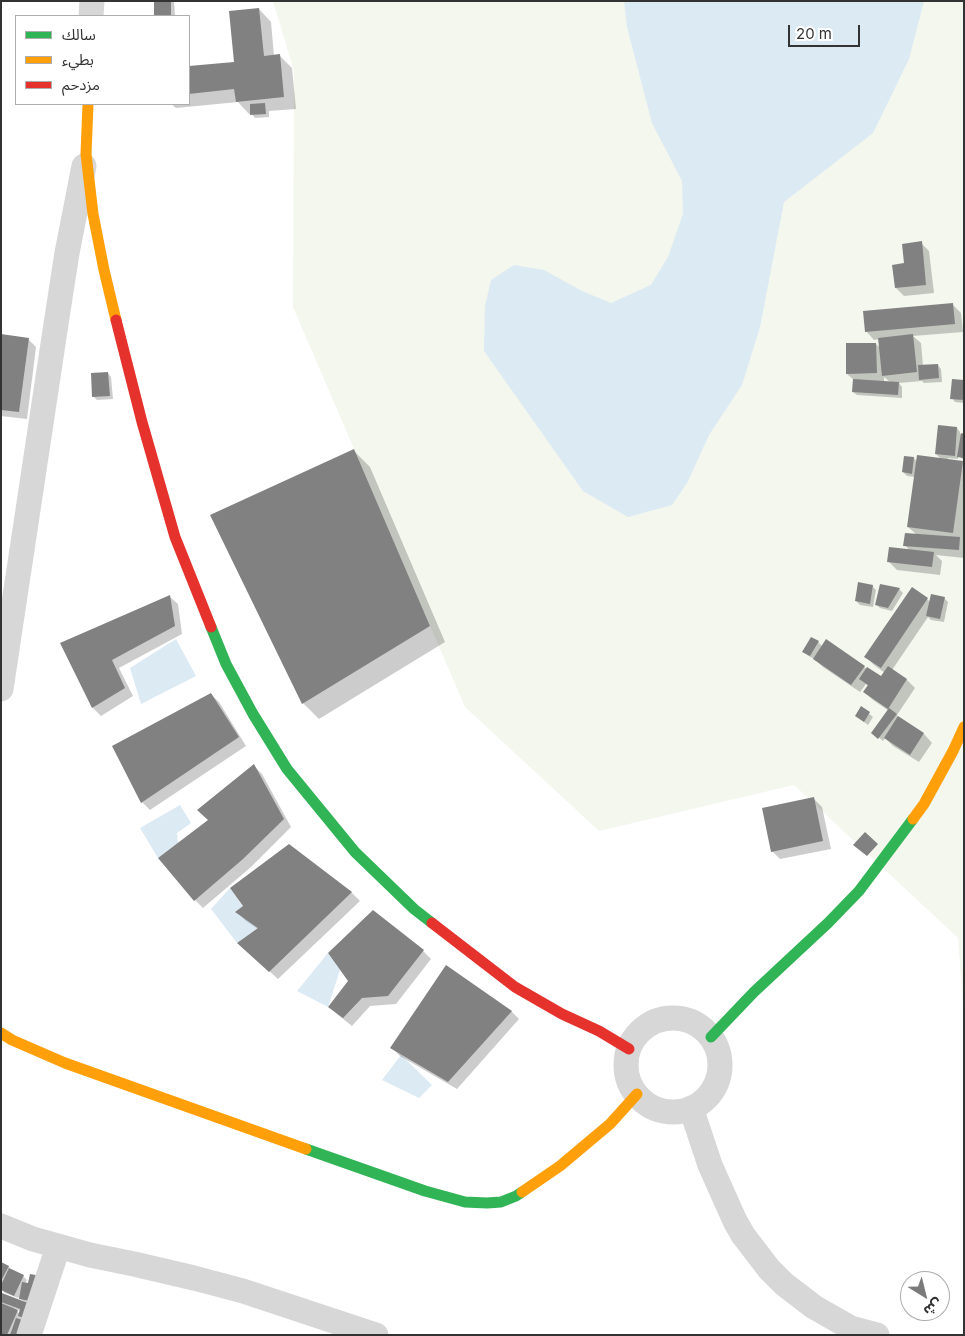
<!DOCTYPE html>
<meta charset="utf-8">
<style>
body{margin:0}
#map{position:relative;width:965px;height:1336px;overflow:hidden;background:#fff;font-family:Inter,"Noto Sans Arabic",sans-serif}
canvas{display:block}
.frame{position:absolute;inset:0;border:2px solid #333;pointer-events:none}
.legend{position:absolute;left:15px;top:15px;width:175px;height:90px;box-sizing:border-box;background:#fff;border:1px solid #adadad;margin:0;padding:6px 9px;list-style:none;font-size:15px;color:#333}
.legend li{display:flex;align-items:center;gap:10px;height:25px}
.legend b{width:25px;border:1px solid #adadad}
.north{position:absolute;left:900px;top:1271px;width:50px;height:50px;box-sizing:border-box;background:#fff;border:1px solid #adadad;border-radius:50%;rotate:144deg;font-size:14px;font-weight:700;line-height:20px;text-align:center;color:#333}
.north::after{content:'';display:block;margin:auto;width:18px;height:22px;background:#7a7a7a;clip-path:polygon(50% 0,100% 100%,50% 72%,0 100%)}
.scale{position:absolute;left:788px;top:25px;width:72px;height:22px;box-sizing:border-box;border:2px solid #333;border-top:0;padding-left:6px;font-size:15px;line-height:18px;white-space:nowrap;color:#333;-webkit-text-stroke:4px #fff;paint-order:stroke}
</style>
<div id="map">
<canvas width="965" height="1336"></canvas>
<div class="frame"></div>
<ul class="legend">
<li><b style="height:6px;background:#30b455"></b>سالك</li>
<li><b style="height:6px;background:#ff9f0a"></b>بطيء</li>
<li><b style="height:6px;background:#e5322d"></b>مزدحم</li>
</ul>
<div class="north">ش</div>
<div class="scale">20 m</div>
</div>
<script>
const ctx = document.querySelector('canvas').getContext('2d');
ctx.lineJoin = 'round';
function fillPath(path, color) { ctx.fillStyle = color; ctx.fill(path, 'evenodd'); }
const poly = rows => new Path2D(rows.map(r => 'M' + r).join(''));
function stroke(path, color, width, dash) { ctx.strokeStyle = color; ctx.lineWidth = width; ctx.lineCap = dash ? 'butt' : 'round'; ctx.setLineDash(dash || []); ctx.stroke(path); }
fillPath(poly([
 [273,1,964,1,964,1020,958,938,794,785,599,831,465,707,293,307,294,71]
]), '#f3f7ee');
fillPath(poly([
 [624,1,924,1,909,59,873,133,784,202,760,327,742,385,709,435,687,483,672,505,628,517,583,491,484,351,485,306,491,280,514,265,544,270,582,291,611,303,651,285,668,257,683,214,682,181,652,123,627,27],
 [176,639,196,676,141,704,130,668],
 [180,805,191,823,177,833,178,843,158,858,140,828],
 [230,888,258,928,237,943,211,909],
 [328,953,340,970,328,1007,297,991],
 [401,1055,432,1085,419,1098,382,1080]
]), '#dceaf4');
fillPath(poly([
 [155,1,174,1,175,16,156,16],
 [259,9,271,22,274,56,280,56,292,68,296,109,269,111,269,117,255,118,251,113,249,114,238,102,176,108,171,104,189,104,189,67,235,63],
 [921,243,929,251,934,293,904,296,896,288,905,264],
 [953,305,961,313,963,332,913,336,921,343,923,366,938,365,941,369,942,382,924,383,922,381,899,383,902,387,902,398,857,395,853,392,854,380,847,374,876,344,881,349,880,339,874,340,866,331],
 [884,377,890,382,884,382],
 [1,335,28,339,36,347,27,419,1,416],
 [108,373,111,377,113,399,97,400,94,397],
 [964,381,964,403,955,402,952,398],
 [957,428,960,432,960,434,964,435,964,460,958,456,958,459,948,458,948,461,962,463,964,464,964,558,936,555,942,561,940,575,897,570,889,562,910,551,905,545,917,535,908,527,915,477,907,476,903,472,914,458,917,462,942,460,936,454],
 [354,451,370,467,445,642,319,719,303,703],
 [872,586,876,590,873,607,860,605,856,601],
 [899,589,903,593,892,611,880,608,877,605],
 [170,597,178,604,182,634,119,668,133,696,101,716,93,708,62,643],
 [944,598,948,602,944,622,931,620,928,617,892,670,907,680,915,688,897,715,899,719,924,734,932,743,919,762,893,746,885,738,883,741,875,734,889,711,873,700,864,692,868,686,866,684,860,692,823,667,814,659,807,655,804,651,818,642,823,647,864,667,882,678,885,673,874,665,866,657,927,599,930,602],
 [210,694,219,702,246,746,150,810,142,802],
 [862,708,873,717,868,725,860,719],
 [254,766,262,774,291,827,251,867,203,908,195,900,209,820],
 [814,799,822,807,831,849,780,859,772,851],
 [289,846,352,893,360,901,278,979,247,951,258,929,245,920,237,912,245,906],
 [373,912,423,951,431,959,396,1004,370,1006,352,1026,338,1015,330,1007,349,981],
 [511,1011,519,1019,457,1089,400,1056,392,1048],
 [1,1263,9,1267,13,1272,23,1276,27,1280,25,1284,40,1305,25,1303,19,1297,17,1301,32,1306,26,1335,1,1335,1,1299,3,1295,17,1301,18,1298,5,1293,1,1289],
 [14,1308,21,1311,20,1314]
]), '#0003');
fillPath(poly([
 [154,1,171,1,171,16,154,16],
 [259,8,264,56,280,54,284,97,236,102,234,89,189,94,189,66,234,62,229,11],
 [265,103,266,114,250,115,250,104],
 [922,241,926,285,895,288,892,265,904,263,902,244],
 [953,303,955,324,865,332,863,311],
 [1,334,29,338,19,412,1,410],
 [913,334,917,372,882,376,878,338],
 [846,343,876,343,877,373,846,374],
 [938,364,939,378,919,380,918,365],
 [108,372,110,396,92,397,91,373],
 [853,379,899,382,898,395,852,392],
 [952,379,964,380,964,400,950,399],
 [938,425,957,427,955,456,935,454],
 [961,433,964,434,964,458,957,457],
 [354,449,430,626,302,704,210,515],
 [917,455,963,461,953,533,907,527],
 [904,456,914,457,912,474,902,472],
 [905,533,960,537,959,550,903,546],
 [889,547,934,552,932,567,887,562],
 [858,582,873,585,870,604,855,601],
 [880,584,900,588,888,608,875,605],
 [912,587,928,598,881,668,864,657],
 [931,594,945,597,940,619,926,616],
 [170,595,175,626,112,660,125,688,92,708,60,643],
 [811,637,819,641,810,656,802,652],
 [826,639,865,666,851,685,813,659],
 [888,666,907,679,888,709,863,692,868,685,859,679,867,667,881,676],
 [211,693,239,737,141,803,112,746],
 [861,706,870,712,864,722,855,716],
 [889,708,897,714,878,739,871,733],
 [898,716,924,733,910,755,884,738],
 [254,764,284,819,243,859,194,901,158,858,208,820,197,810],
 [814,797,823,841,771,852,762,808],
 [865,832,878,844,867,856,853,845],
 [289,844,352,892,269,972,237,943,258,928,235,912,243,906,230,888],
 [373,910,424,950,388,996,362,998,343,1018,328,1007,348,981,328,953],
 [446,965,512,1011,448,1082,390,1048],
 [1,1262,9,1266,1,1281],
 [9,1268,24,1275,14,1296,1,1290,1,1285],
 [30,1274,41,1276,36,1302,19,1299,22,1282,28,1283],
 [2,1293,33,1305,27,1319,18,1316,20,1309,1,1302],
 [1,1303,18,1310,7,1335,1,1335],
 [16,1318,26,1321,21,1335,10,1335]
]), '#818181');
stroke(poly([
 [91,16,92,1],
 [1,689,56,324,67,253,84,166],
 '626 1065a47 47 0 1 1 94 0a47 47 0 1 1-94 0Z',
 [691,1108,710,1165,735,1221,743,1235,769,1269,784,1284,814,1307,851,1328,877,1335],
 [1,1226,33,1239,90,1255,134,1264,194,1278,243,1291,376,1335],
 [29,1335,58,1247]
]), '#d7d7d7', 25);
stroke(poly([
 [211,627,226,664,253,714,287,769,355,852,414,909,432,923],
 [711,1037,754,992,828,923,859,891,913,819],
 [306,1149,425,1191,465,1202,487,1203,501,1202,516,1196,522,1192]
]), '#30b455', 11);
stroke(poly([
 [88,104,86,154,93,214,104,270,116,320],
 [913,819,924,804,953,751,964,727],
 [1,1033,12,1040,65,1063,306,1149],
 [522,1192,560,1166,610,1124,637,1094]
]), '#ff9f0a', 11);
stroke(poly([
 [116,320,142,422,175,537,211,627],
 [432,923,515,987,562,1014,599,1031,629,1049]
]), '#e5322d', 11);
</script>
